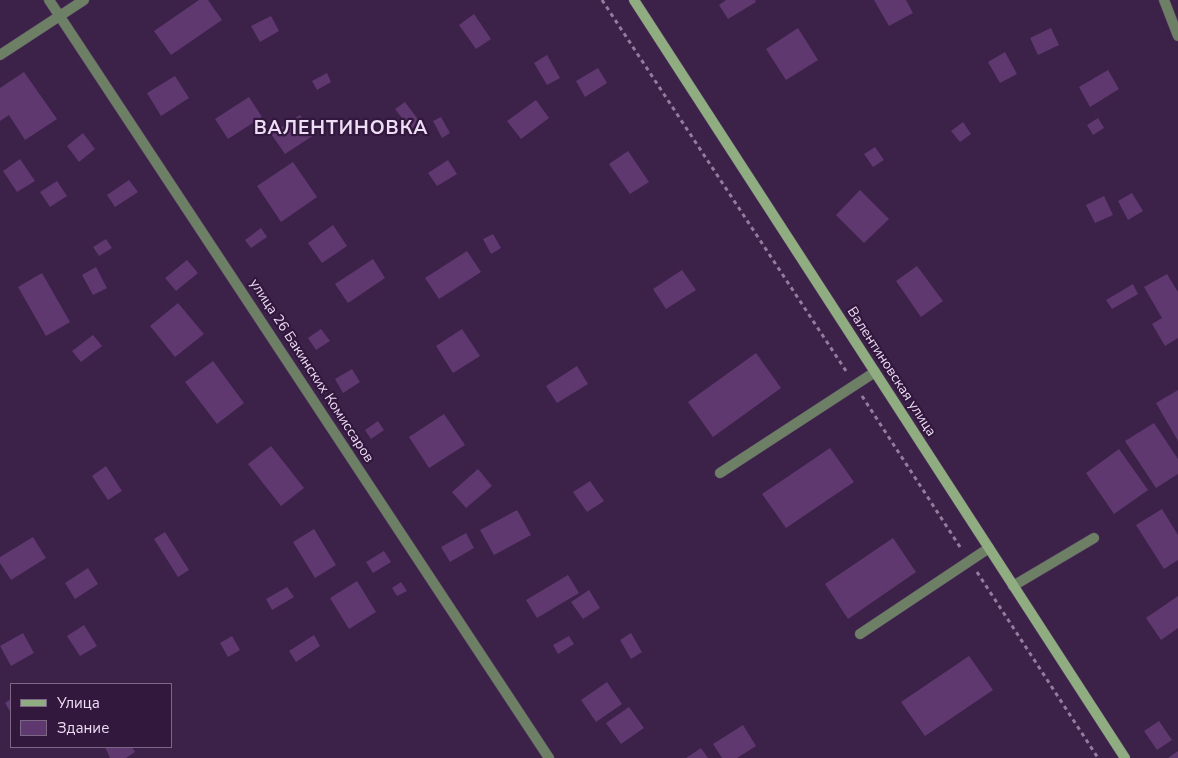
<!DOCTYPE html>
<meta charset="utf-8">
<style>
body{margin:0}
#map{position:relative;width:1178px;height:758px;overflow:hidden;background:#3c2248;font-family:"Nunito Sans",sans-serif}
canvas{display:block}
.legend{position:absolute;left:10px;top:683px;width:162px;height:65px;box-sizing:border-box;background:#32183d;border:1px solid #7d6787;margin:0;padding:6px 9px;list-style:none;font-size:15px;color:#edddf5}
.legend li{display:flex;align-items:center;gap:10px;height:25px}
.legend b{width:25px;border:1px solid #7d6787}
</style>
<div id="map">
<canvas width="1178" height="758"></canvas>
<ul class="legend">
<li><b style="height:6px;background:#90ac81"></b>Улица</li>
<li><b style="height:14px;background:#5e386f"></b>Здание</li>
</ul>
</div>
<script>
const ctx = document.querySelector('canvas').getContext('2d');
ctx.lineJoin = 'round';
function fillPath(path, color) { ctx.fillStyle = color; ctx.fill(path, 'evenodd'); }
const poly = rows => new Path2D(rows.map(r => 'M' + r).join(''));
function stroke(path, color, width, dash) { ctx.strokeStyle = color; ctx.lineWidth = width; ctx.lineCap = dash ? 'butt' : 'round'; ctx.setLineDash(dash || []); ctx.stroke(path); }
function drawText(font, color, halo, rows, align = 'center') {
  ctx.font = font + ' "Nunito Sans",sans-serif'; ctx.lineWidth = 4.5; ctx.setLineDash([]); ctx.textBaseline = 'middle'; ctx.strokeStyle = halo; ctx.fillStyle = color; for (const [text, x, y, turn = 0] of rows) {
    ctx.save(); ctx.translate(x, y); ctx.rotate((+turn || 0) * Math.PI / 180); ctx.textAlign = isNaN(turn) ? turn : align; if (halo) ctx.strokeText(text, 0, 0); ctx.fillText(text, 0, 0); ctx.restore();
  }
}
fillPath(poly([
 [199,0,208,0,222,20,171,55,154,31],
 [726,0,755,0,756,2,728,19,719,5],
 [874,0,906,0,913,13,889,26],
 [474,14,491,39,476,49,459,25],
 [271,16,279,31,260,42,251,26],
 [798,28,818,60,786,80,766,49],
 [1051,28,1059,45,1038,55,1030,38],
 [1005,52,1017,74,1000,83,988,62],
 [547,55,560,78,547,85,534,63],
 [598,68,607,83,585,97,576,81],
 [1108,70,1119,89,1090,107,1079,87],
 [24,72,57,119,25,140,9,115,0,121,0,88],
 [327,73,331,82,317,90,312,81],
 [175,76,189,98,161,116,147,93],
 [249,97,262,117,228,139,215,119],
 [536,100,549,118,521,139,507,121],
 [405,102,420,122,411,130,395,109],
 [300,115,314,135,285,154,271,134],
 [441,117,450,133,442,138,433,121],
 [1098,118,1104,128,1093,135,1087,125],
 [963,122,971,134,960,142,951,131],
 [83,133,95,149,79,162,67,146],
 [875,147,884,160,873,167,864,154],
 [628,151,649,182,630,194,609,164],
 [20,159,35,181,17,192,3,171],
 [448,160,457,174,437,186,428,173],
 [293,162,317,197,281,222,257,186],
 [129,180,138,192,115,207,107,195],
 [57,181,67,196,50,207,40,192],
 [860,190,889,219,864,243,836,215],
 [1132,193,1143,211,1128,220,1118,201],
 [1104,196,1113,215,1095,223,1086,205],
 [333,225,347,246,322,263,308,243],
 [261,228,267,237,251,248,245,240],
 [493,234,501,248,491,254,483,239],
 [106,239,112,248,99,256,93,247],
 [467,251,481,272,439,299,425,278],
 [373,259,385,278,348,303,335,284],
 [187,260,198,273,176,291,165,278],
 [917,266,943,301,921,317,896,281],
 [96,267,107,288,93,295,82,275],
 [682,270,696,290,666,309,653,289],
 [42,273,70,322,46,336,18,287],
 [1167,274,1178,292,1178,338,1165,346,1152,324,1162,318,1144,287],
 [1133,284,1138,294,1112,309,1106,300],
 [178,303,204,334,175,357,150,326],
 [321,329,330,341,316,350,308,338],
 [462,329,480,356,453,373,436,346],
 [93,335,102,346,81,362,72,351],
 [756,353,781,388,713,437,688,402],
 [213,361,244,403,217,424,185,382],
 [577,366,588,384,557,403,546,386],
 [352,369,360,382,343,393,335,379],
 [1178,390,1178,441,1156,403],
 [444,414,465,445,429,468,409,437],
 [378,421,384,430,371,439,365,430],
 [1154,423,1178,459,1178,474,1156,488,1125,441],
 [271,446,304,488,281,506,248,464],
 [830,448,854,482,786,528,762,494],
 [1119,449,1148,490,1114,514,1086,473],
 [106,466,122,491,108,500,92,476],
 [478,469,492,486,466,508,452,492],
 [590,481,604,501,587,512,573,492],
 [1162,509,1178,535,1178,560,1164,569,1136,525],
 [517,510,531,535,494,555,480,530],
 [314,529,336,565,315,578,293,542],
 [165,532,189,570,178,577,154,539],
 [466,533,474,548,450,562,441,547],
 [33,537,46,558,11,580,0,563,0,557],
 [893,538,916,572,848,619,825,584],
 [384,551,391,562,373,573,366,562],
 [88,568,98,584,75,599,65,583],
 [568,575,579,593,537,618,526,600],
 [357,581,376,612,349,629,330,598],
 [401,582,407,591,397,596,392,588],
 [287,587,294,597,272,610,266,599],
 [589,590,600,608,583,619,571,602],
 [1178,596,1178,628,1161,640,1146,618],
 [84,625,97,646,80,656,67,636],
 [23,633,34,653,11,666,0,646],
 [631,633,642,652,631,659,620,640],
 [314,635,320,646,296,662,289,651],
 [232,636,240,650,228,657,220,643],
 [569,636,574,644,558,654,553,645],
 [969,656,993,690,925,736,901,702],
 [607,682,622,704,596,722,581,700],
 [11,699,11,713,5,703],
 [629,707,644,728,621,744,606,723],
 [1159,721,1172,740,1157,750,1144,731],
 [743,725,756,746,737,758,722,758,713,744],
 [105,747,132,747,135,752,126,758,110,758],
 [701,748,708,758,686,758],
 [1178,751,1178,758,1168,758]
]), '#5e386f');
const service = poly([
 [720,473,875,372],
 [1013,586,1094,538],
 [860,634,989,548]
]);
const minor = poly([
 [49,0,549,758],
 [1164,0,1178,36],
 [0,55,84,0]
]);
const secondary = poly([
 [634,0,1125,758]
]);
stroke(service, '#584064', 11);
stroke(minor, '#584064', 11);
stroke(secondary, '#584064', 11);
stroke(poly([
 [602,0,848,374],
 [862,396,962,550],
 [977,572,1098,758]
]), '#927d9c', 3, [4, 4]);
stroke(service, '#6d7f64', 10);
stroke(minor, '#6d7f64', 10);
stroke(secondary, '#90ac81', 10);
drawText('14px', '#edddf5', '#32183d', [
 ["улица 26 Бакинских Комиссаров",311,371,57],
 ["Валентиновская улица",891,372,57]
]);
ctx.letterSpacing = '1px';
drawText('bold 19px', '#edddf5', '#32183d', [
 ["ВАЛЕНТИНОВКА",341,129]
]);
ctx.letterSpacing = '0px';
</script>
